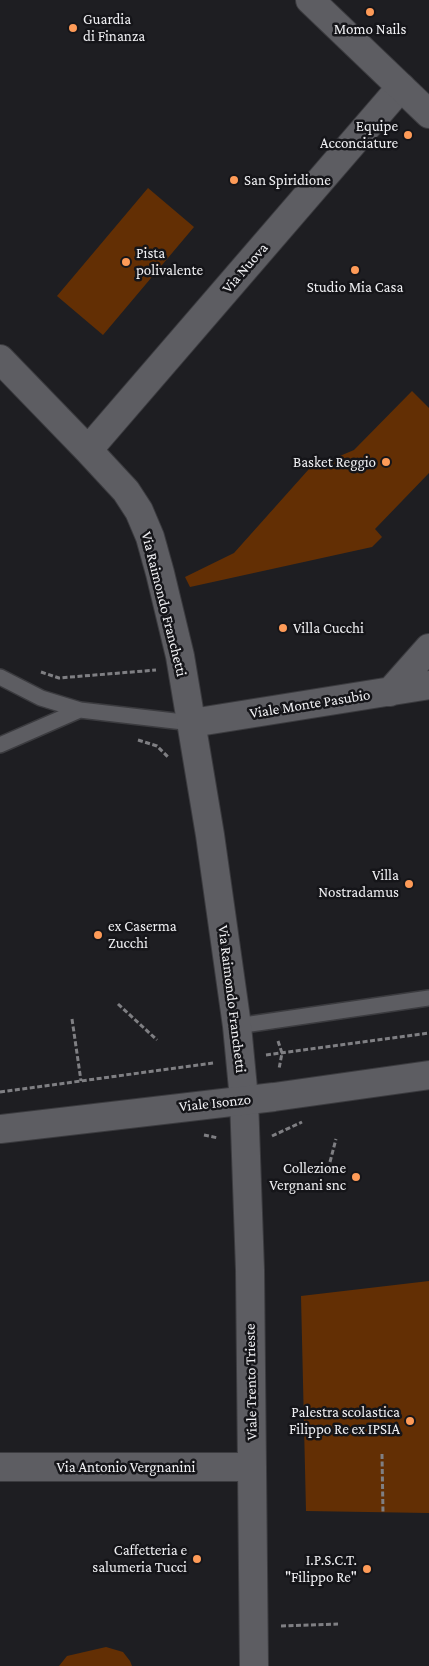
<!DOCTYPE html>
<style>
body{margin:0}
canvas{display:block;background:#1e1e22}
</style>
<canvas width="429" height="1666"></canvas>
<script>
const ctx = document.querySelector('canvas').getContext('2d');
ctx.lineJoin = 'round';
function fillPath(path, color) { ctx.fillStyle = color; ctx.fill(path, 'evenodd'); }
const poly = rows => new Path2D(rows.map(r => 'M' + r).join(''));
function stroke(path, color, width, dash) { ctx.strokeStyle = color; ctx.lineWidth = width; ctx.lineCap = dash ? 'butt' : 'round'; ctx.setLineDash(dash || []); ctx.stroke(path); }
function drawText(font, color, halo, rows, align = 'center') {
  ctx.font = font + ' "Crimson Pro",serif'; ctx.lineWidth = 5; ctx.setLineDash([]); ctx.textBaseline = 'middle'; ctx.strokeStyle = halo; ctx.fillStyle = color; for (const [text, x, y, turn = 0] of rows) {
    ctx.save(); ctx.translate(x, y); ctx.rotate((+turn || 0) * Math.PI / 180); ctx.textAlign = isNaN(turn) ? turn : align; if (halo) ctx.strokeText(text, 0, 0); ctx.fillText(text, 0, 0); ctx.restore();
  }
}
fillPath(poly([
 [148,188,194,227,103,335,57,296],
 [412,391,429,408,429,473,375,529,382,537,372,547,190,587,185,577,234,553,309,469,354,450],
 [429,1281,429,1513,306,1511,301,1296],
 [106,1647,123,1652,130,1661,132,1666,59,1666,67,1656]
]), '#632f04');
const lane = poly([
 [0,677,41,698,80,710,192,723],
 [0,745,80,710],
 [237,1026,429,998]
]);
const street = poly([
 [0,359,88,450,126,491,139,511,150,537,160,573,180,656,210,835,237,1026,244,1099,250,1270,254,1666],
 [88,450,401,87],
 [390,692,429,648],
 [192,723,429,685],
 [0,1467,252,1467]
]);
const secondary = poly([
 [310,0,429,114],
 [0,1129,274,1097,429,1075]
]);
stroke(lane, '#3b3b3f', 18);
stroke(street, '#3b3b3f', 30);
stroke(secondary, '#3b3b3f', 30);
stroke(poly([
 [41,672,59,678,156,670],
 [138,740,157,746,168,757],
 [118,1004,157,1040],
 [72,1019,81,1081],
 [278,1041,282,1053,279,1069],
 [266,1055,429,1033],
 [0,1092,213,1063],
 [204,1135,218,1138],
 [272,1136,302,1122],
 [330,1162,336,1139],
 [382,1454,383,1513],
 [281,1626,338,1624]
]), '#7f7f83', 3, [5, 2.5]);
stroke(lane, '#5d5d62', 15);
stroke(street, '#5d5d62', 28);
stroke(secondary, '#5d5d62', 28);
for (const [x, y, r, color] of [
 [370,12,5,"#fe9b58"],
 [73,28,5,"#fe9b58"],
 [408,135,5,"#fe9b58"],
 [234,180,5,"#fe9b58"],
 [126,262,5,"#fe9b58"],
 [355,270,5,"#fe9b58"],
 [386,462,5,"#fe9b58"],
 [283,628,5,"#fe9b58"],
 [409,884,5,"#fe9b58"],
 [98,935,5,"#fe9b58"],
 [356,1177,5,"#fe9b58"],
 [410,1421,5,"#fe9b58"],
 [197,1559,5,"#fe9b58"],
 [367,1569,5,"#fe9b58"]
]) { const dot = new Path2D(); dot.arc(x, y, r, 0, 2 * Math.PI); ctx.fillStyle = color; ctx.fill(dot); stroke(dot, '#151519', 2); }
drawText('15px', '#f0f0f3', '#151519', [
 ["Guardia",83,19,"left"],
 ["di Finanza",83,36,"left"],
 ["Momo Nails",370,29,"center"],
 ["Equipe",398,126],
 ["Acconciature",398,143],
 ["San Spiridione",244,180,"left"],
 ["Pista",136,253,"left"],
 ["polivalente",136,270,"left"],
 ["Studio Mia Casa",355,287,"center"],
 ["Basket Reggio",376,462],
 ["Villa Cucchi",293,628,"left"],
 ["Villa",399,875],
 ["Nostradamus",399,892],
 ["ex Caserma",108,926,"left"],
 ["Zucchi",108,943,"left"],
 ["Collezione",346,1168],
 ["Vergnani snc",346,1185],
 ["Palestra scolastica",400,1412],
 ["Filippo Re ex IPSIA",400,1429],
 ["Caffetteria e",187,1550],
 ["salumeria Tucci",187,1567],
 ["I.P.S.C.T.",357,1560],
 ["\"Filippo Re\"",357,1577]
], 'right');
drawText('15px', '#f0f0f3', '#151519', [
 ["Via Nuova",245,268,-49],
 ["Via Raimondo Franchetti",164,604,76],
 ["Viale Monte Pasubio",310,704,-9],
 ["Via Raimondo Franchetti",232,999,83],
 ["Viale Isonzo",215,1103,-6],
 ["Viale Trento Trieste",251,1382,-91],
 ["Via Antonio Vergnanini",126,1467]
]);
</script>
